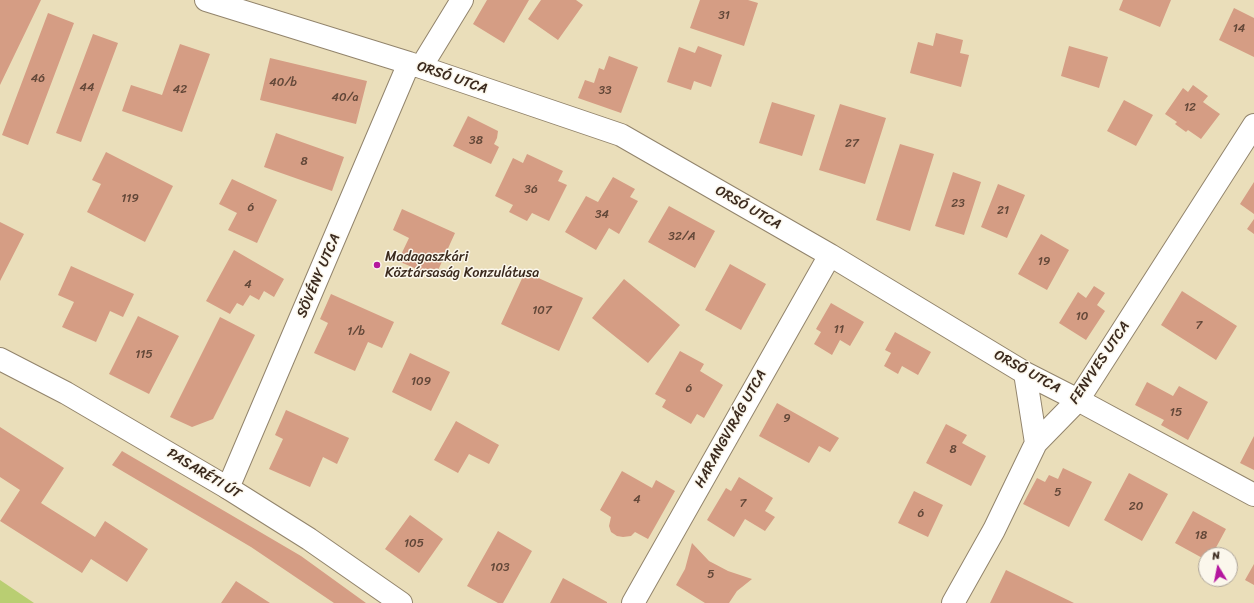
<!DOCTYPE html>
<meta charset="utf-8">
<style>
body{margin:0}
#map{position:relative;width:1254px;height:603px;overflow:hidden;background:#eadeba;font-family:Sriracha,sans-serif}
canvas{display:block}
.north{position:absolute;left:1198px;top:547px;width:40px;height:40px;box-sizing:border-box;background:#fbf7ec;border:1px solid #aea59a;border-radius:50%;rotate:350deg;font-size:11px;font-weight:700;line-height:16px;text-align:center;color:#3b2a1e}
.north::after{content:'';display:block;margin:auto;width:14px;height:18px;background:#b5179e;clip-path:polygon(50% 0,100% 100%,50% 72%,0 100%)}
</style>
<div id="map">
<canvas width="1254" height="603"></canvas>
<div class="north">N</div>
</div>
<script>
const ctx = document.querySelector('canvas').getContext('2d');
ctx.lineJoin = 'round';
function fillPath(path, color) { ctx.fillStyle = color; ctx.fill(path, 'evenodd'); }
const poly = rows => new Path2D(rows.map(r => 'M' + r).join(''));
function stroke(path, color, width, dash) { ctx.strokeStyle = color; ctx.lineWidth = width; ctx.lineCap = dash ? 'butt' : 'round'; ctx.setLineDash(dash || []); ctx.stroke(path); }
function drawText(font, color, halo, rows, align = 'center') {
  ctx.font = font + ' Sriracha,sans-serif'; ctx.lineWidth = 3; ctx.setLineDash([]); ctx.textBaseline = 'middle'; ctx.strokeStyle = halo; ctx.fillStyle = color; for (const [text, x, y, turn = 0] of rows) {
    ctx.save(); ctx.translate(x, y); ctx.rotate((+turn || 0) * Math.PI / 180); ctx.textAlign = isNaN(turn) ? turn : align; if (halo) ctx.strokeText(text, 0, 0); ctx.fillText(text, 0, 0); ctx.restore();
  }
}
fillPath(poly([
 [0,580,34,603,0,603]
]), '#b9ce72');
fillPath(poly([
 [0,0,41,0,0,85],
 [487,0,529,0,504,43,473,24],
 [541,0,576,0,583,5,558,40,528,19],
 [700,0,748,0,758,3,744,46,690,28],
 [1123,0,1171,0,1160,27,1119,10],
 [1234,8,1254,18,1254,57,1219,40],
 [48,13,74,23,28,145,2,135],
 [936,33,963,40,960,53,969,55,961,87,910,73,918,42,933,46],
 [93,34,118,43,81,142,56,133],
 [180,44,210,54,182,132,122,111,131,85,162,95],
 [698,46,722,55,711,87,694,81,691,90,667,82,679,47,695,53],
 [1069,46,1108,57,1099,88,1061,76],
 [609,56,638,67,621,113,578,98,585,80,594,83,599,68,604,70],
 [270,58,367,81,356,124,260,100],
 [1193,85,1208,96,1203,102,1220,114,1201,139,1188,130,1186,132,1175,124,1177,122,1165,114,1183,88,1188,92],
 [1124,100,1153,115,1136,146,1107,131],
 [772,102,815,115,802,156,759,143],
 [840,104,886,118,865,184,819,170],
 [468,116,498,131,497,138,494,144,499,147,491,164,453,146],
 [276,133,344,157,332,191,264,167],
 [900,144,934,154,910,231,876,220],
 [106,152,173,186,145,242,87,212,101,184,92,180],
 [527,154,563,171,558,181,567,185,549,221,532,213,527,221,509,212,513,205,495,196,513,158,523,163],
 [953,172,981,182,964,235,935,226],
 [613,177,635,189,630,197,638,201,619,234,609,228,596,250,565,232,586,196,598,202],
 [232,179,277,200,257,243,228,230,237,213,219,204],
 [1254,182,1254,214,1240,204],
 [998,184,1025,195,1007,238,981,227],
 [669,206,715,231,695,268,648,242],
 [402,209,455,233,435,277,398,261,409,238,393,230],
 [1254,219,1254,234,1247,229],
 [0,222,24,234,0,281],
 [1041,234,1069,250,1047,290,1018,274],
 [234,250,284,279,274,297,264,291,259,300,250,295,243,306,237,303,230,314,206,301],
 [730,264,766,284,741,330,705,310],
 [71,266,134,294,123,317,110,311,96,342,62,327,74,302,58,295],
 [525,272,583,298,559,351,501,324],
 [624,279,680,325,648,363,592,318],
 [1094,286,1105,293,1097,305,1105,311,1086,340,1059,323,1078,292,1086,298],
 [1182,291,1237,326,1216,360,1161,325],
 [331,294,394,322,382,348,368,342,355,371,314,353,328,323,320,319],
 [831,303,864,322,850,346,840,340,832,355,814,344,821,332,816,329],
 [138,316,179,336,149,394,109,374],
 [220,317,255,335,213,419,192,427,170,417],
 [895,332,931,352,918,375,902,366,898,374,884,366,891,353,885,350],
 [680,351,704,364,700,371,723,385,704,418,697,414,691,424,662,407,666,400,655,394],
 [410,353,450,372,431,411,392,392],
 [1147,382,1173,396,1179,386,1208,402,1188,440,1161,425,1164,420,1135,405],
 [777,403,839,438,830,452,819,446,809,463,759,436],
 [286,410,349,438,337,464,323,457,310,487,269,469,283,439,275,435],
 [456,421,499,445,489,464,469,454,458,473,434,460],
 [946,424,967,435,962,443,986,456,971,486,926,463],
 [0,427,64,468,41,503,95,537,105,521,148,549,127,582,91,559,82,573,0,521,20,490,0,477],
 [1254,436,1254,470,1240,463],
 [122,451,301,556,366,603,334,603,251,547,112,465],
 [1063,468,1092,482,1069,527,1023,504,1037,478,1045,482,1049,475,1058,479],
 [622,471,652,488,656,480,675,491,648,539,635,532,631,536,623,537,617,536,611,532,609,526,611,517,600,510],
 [1129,473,1168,494,1142,541,1104,520],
 [739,477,773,498,765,511,775,517,765,531,745,519,734,537,707,520,726,488,731,491],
 [914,491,943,505,928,537,898,523],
 [1193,511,1226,529,1212,555,1206,555,1206,560,1175,543],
 [410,515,443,539,419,573,385,549],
 [498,531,532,551,503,603,498,603,467,586],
 [692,543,709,561,728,571,752,579,737,591,729,603,705,603,676,585,685,569],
 [1254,564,1254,585,1245,580],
 [1006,570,1074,603,990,603],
 [563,578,607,602,607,603,550,603],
 [236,581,270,603,221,603]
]), '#d59d84');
const street = poly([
 [206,0,409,63,621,135,830,255,1025,373,1078,400,1254,495],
 [421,67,462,0],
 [1025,373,1036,443],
 [228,488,409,63],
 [633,603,830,255],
 [953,603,994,530,1036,443,1078,400,1254,125]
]);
const secondary = poly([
 [0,359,66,393,228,488,309,539,401,603]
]);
stroke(street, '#92846c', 24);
stroke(secondary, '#92846c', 24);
stroke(street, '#fff', 22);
stroke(secondary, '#fff', 22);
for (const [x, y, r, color] of [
 [377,265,4,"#b5179e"]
]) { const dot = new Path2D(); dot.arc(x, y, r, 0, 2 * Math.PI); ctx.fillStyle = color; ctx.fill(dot); stroke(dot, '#fbf7ec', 1.5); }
drawText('12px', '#624738', null, [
 ["31",724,16],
 ["14",1239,29],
 ["46",38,79],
 ["40/b",283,83],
 ["44",87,88],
 ["42",180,90],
 ["33",605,91],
 ["40/a",345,98],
 ["12",1190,108],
 ["38",476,141],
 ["27",852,144],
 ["8",304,162],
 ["36",531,190],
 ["119",130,199],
 ["23",958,204],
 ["6",251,208],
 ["21",1003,211],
 ["34",602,215],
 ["32/A",682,237],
 ["19",1044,262],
 ["4",248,285],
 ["107",542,311],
 ["10",1082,317],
 ["7",1199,326],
 ["11",839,330],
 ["1/b",356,332],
 ["115",144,355],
 ["109",421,382],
 ["6",689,389],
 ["15",1176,413],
 ["9",787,419],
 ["8",953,450],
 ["5",1058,493],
 ["4",637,500],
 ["7",743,504],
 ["20",1136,507],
 ["6",921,514],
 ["18",1201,536],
 ["105",414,544],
 ["103",500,568],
 ["5",711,575]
]);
drawText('14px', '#3b2a1e', '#fbf7ec', [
 ["ORSÓ UTCA",452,78,19],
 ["ORSÓ UTCA",748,208,30],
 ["SÖVÉNY UTCA",319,276,-67],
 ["FENYVES UTCA",1100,363,-56],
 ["ORSÓ UTCA",1027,372,29],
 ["HARANGVIRÁG UTCA",731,429,-61],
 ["PASARÉTI ÚT",204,474,31]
]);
drawText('14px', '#3b2a1e', '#fbf7ec', [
 ["Madagaszkári",385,257],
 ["Köztársaság Konzulátusa",385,273]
], 'left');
</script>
